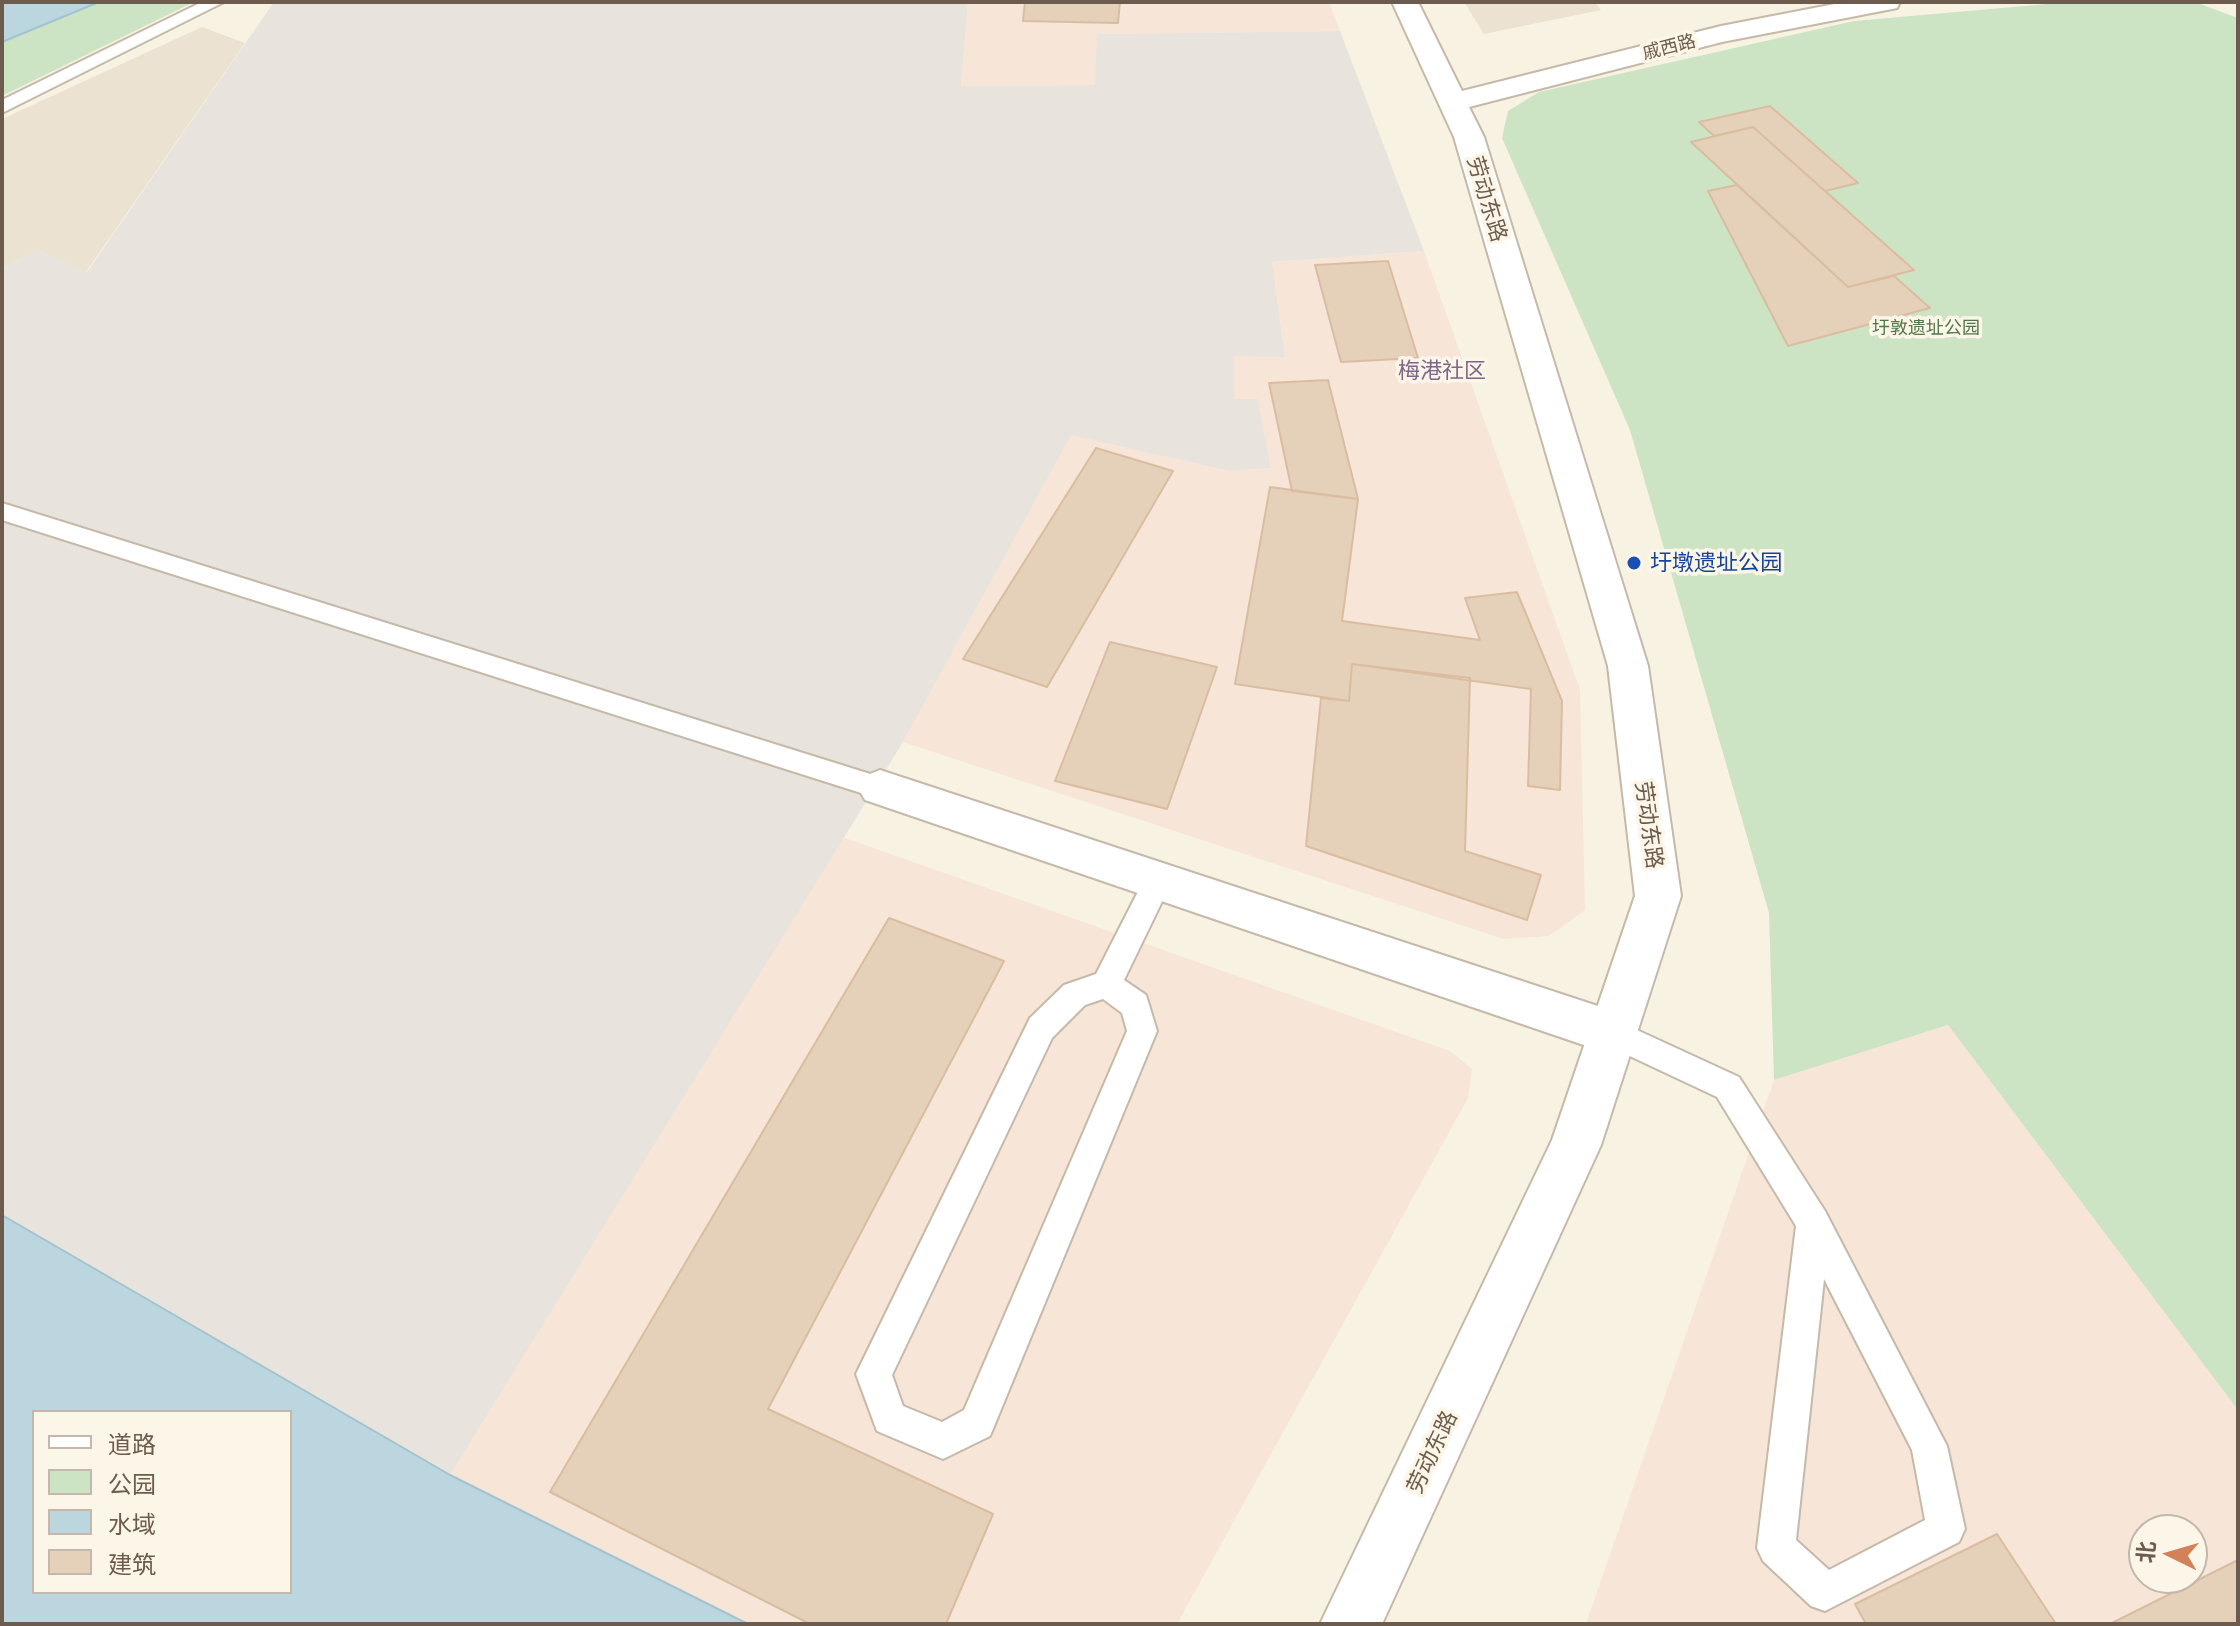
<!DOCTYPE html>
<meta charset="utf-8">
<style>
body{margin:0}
#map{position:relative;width:2240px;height:1626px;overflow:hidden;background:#f8f2e3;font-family:Commissioner,"Noto Sans SC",sans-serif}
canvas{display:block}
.frame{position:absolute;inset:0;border:4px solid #6d5c4d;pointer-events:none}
.legend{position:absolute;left:32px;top:1410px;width:260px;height:184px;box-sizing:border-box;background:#fcf6e9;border:2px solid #c3b8ab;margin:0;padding:10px 14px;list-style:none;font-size:24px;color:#6d5c4d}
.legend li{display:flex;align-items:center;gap:16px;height:40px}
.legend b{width:40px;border:2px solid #c3b8ab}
.north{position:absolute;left:2128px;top:1514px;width:80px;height:80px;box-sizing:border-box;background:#fcf6e9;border:2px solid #c3b8ab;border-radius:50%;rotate:275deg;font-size:22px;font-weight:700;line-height:32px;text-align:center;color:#6d5c4d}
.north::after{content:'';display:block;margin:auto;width:28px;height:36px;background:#d28158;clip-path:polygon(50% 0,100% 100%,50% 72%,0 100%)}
</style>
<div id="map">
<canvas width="2240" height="1626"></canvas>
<div class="frame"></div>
<ul class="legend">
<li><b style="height:10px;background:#fff"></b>道路</li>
<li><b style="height:22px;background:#cde4c4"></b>公园</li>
<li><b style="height:22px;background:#bbd6df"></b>水域</li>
<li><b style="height:22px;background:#e5d0ba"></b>建筑</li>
</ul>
<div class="north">北</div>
</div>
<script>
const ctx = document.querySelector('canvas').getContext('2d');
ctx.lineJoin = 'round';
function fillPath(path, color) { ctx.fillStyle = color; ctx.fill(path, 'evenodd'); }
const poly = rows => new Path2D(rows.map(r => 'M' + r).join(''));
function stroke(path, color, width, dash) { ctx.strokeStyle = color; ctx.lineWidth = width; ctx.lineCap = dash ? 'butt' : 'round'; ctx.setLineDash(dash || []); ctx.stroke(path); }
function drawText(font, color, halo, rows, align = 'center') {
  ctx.font = font + ' Commissioner,"Noto Sans SC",sans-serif'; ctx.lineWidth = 7; ctx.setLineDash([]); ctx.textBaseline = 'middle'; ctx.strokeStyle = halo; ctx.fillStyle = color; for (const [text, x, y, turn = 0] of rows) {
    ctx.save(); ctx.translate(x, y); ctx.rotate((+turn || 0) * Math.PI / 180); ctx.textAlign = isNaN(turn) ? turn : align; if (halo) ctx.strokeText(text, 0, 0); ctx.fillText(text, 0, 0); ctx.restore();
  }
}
fillPath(poly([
 [1464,2,1595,2,1601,10,1484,34],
 [202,27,245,43,86,272,37,250,2,269,2,119]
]), '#ece2d1');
fillPath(poly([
 [968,2,1329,2,1340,31,1098,34,1095,85,961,86],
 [1424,251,1580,690,1585,910,1549,936,1504,939,903,742,1071,434,1230,471,1271,468,1258,400,1234,399,1234,356,1285,356,1272,262],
 [842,837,1450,1051,1472,1069,1468,1098,1177,1624,748,1624,450,1475],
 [1948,1025,2238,1410,2238,1624,1586,1624,1774,1080],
 [2144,1530,2192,1530,2192,1578,2144,1578]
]), '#f7e5d8');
fillPath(poly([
 [274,2,968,2,961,86,1095,85,1097,34,1340,31,1424,251,1272,262,1285,357,1234,356,1234,399,1258,399,1271,468,1230,471,1071,435,903,742,450,1475,2,1215,2,269,37,250,87,272]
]), '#e8e4dd');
fillPath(poly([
 [99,2,194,2,2,96,2,42],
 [2070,2,2195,2,2238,18,2238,1410,1948,1025,1774,1080,1769,913,1630,430,1502,138,1508,111,1539,92,1854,21]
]), '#cde4c4');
const water = poly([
 [2,2,99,2,2,42,2,2],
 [2,1215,450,1475,748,1624,2,1624,2,1215],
 [34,1412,290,1412,290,1592,34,1592,34,1412]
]);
fillPath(water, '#bbd6df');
stroke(water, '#a2c3cf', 2);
const building = poly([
 [1025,2,1120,2,1118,23,1023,21,1025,2],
 [1770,106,1858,183,1825,191,1753,127,1714,136,1699,122,1770,106],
 [1753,127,1825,191,1914,270,1848,287,1691,142,1753,127],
 [1737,185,1848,287,1894,276,1930,308,1788,346,1708,191,1737,185],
 [1388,261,1418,358,1341,362,1315,265,1388,261],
 [1328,380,1358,499,1292,491,1269,383,1328,380],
 [1096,448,1173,471,1047,687,963,659,1096,448],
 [1270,487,1358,499,1342,621,1480,640,1465,598,1517,592,1562,701,1560,790,1528,786,1531,689,1352,664,1349,701,1235,684,1270,487],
 [1110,642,1217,667,1167,809,1055,781,1110,642],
 [1352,664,1470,678,1465,851,1541,875,1527,920,1306,846,1321,698,1349,701,1352,664],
 [889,918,1004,961,768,1409,993,1514,946,1624,810,1624,550,1492,889,918],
 [1997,1534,2056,1624,1866,1624,1855,1604,1997,1534],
 [2238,1560,2238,1624,2110,1624,2238,1560]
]);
fillPath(building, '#e5d0ba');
stroke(building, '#dabda1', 2);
const service = poly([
 [202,2,224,2,2,113,2,100,202,2],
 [2,503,880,777,890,780,894,788,890,796,880,799,2,520,2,503],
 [1158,869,1168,872,1172,881,1124,980,1146,995,1157,1031,990,1436,943,1459,877,1431,856,1374,1030,1018,1064,985,1096,974,1148,872,1158,869],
 [1103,999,1122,1013,1127,1031,964,1410,942,1422,903,1406,892,1375,1052,1038,1085,1005,1103,999],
 [1613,1019,1739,1077,1825,1211,1947,1446,1965,1529,1959,1542,1825,1611,1811,1606,1763,1561,1757,1548,1796,1226,1717,1097,1602,1043,1598,1033,1602,1023,1613,1019],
 [1824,1279,1912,1450,1925,1520,1829,1570,1796,1540,1824,1279]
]);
const minor = poly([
 [880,770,1613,1011,1630,1017,1637,1033,1630,1049,1613,1055,865,800,858,788,865,776,880,770]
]);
const tertiary = poly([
 [1392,2,1418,2,1462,91,1721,26,1845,2,1900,2,1897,8,1887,10,1722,42,1469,107,1484,137,1648,666,1681,896,1601,1145,1382,1624,1320,1624,1552,1140,1635,896,1608,666,1454,137,1392,2]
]);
stroke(service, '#c5b9a9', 4);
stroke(minor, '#c5b9a9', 4);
stroke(tertiary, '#c5b9a9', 4);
fillPath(service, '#fff');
fillPath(minor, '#fff');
fillPath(tertiary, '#fff');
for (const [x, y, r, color] of [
 [1634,563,8,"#1a4fb4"]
]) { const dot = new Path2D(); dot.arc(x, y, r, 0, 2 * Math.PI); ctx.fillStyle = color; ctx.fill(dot); stroke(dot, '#fcf6e9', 3); }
drawText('18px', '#6d5c4d', '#fcf6e9', [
 ["戚西路",1669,47,-14]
]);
drawText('18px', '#52774a', '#fcf6e9', [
 ["圩敦遗址公园",1926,328]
]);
drawText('22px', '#6d5c4d', '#fcf6e9', [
 ["劳动东路",1487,199,73],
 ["劳动东路",1649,825,82],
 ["劳动东路",1432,1452,-65]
]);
drawText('22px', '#816589', '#fcf6e9', [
 ["梅港社区",1442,371]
]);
drawText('22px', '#164399', '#fcf6e9', [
 ["圩墩遗址公园",1650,563]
], 'left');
</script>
